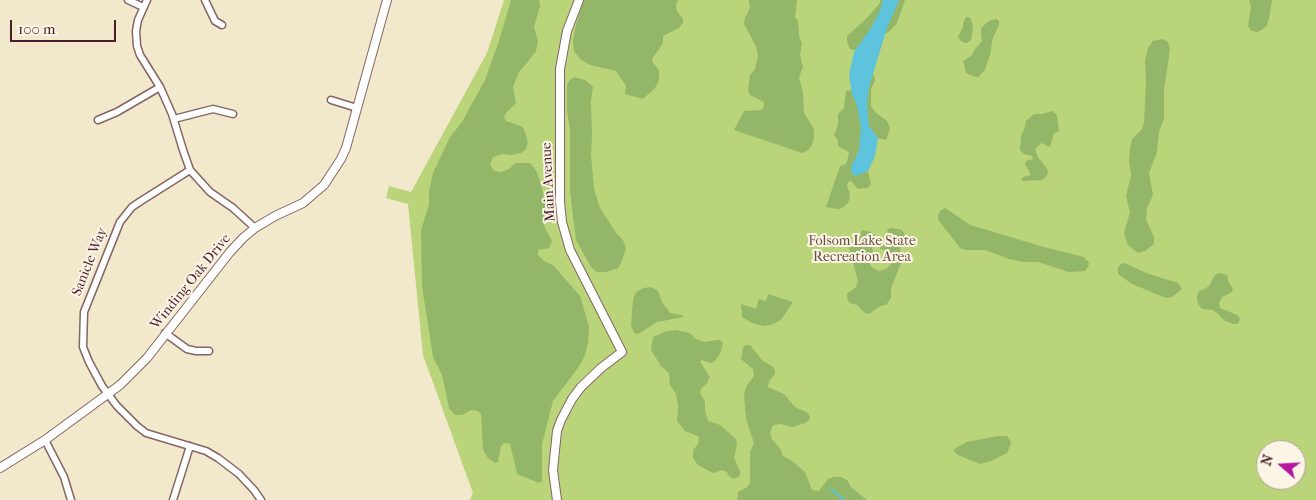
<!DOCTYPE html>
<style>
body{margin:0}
#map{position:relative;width:1316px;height:500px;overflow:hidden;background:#f2e8cc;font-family:"IM FELL French Canon",serif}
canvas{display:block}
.north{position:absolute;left:1256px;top:440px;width:50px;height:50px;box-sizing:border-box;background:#fcf5e5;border:1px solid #b59f9b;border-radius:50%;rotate:289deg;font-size:14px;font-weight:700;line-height:20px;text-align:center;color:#4a1f2b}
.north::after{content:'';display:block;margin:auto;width:18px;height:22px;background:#b5179e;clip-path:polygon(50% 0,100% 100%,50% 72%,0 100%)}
.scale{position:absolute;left:10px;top:20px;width:106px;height:22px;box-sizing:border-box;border:2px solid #4a1f2b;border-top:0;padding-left:6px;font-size:15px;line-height:18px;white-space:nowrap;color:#4a1f2b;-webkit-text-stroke:4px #fcf5e5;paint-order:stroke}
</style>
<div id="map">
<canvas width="1316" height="500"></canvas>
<div class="north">N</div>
<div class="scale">100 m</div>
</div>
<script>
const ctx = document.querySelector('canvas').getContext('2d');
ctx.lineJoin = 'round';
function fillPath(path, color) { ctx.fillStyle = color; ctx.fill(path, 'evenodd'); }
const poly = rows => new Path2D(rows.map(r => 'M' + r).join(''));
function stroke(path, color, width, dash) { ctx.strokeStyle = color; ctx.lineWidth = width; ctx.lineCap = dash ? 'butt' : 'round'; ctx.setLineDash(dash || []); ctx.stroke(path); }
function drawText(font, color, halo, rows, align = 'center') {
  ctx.font = font + ' "IM FELL French Canon",serif'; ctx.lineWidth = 4; ctx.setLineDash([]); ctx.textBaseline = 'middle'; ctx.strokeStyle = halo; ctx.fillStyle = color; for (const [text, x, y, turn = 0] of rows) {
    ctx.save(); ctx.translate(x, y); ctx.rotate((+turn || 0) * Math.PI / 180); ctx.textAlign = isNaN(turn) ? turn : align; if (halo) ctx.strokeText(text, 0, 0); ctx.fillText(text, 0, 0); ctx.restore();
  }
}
fillPath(poly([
 [504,0,1316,0,1316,500,470,500,473,493,423,355,408,204,386,198,389,186,411,192,487,53],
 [1266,450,1296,450,1296,480,1266,480]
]), '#bad479');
fillPath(poly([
 [511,0,539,0,540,6,534,27,538,41,536,51,527,63,519,72,513,87,516,103,506,113,504,117,506,121,521,126,524,129,528,142,526,149,521,153,511,155,502,154,493,157,490,164,494,171,501,172,509,169,516,163,530,163,537,172,543,193,546,210,543,220,545,228,552,241,549,248,538,250,538,255,544,261,553,265,580,296,589,326,588,343,585,355,580,365,553,401,542,444,542,481,539,483,517,474,510,444,504,443,501,446,498,462,495,463,487,457,483,449,481,414,478,411,471,410,462,415,455,415,449,408,442,375,433,357,422,286,421,230,429,205,429,191,433,173,450,137,462,122,485,80,499,41],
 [584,0,678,0,676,5,677,11,683,19,683,23,679,28,663,36,663,43,652,59,653,63,659,70,659,80,655,88,643,99,625,94,626,86,616,71,590,65,580,59,574,51,573,40,576,24],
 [749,0,797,0,795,17,798,21,799,36,802,43,800,55,803,67,799,77,803,93,804,113,814,129,814,138,812,145,808,150,802,153,734,130,744,111,762,110,764,105,764,102,750,95,748,90,750,75,755,69,758,56,756,46,744,24,745,17,747,14,750,7],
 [880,0,905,0,897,23,890,31,859,49,854,50,850,49,847,42,847,36,867,18,880,3],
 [1249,0,1272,0,1269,19,1266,27,1258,32,1251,31,1248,26,1251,7],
 [966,17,969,17,971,19,973,28,971,40,967,43,962,42,958,37,963,27,963,23],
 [996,19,999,21,999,25,992,40,991,51,985,70,978,77,972,76,966,73,963,61,972,55,975,49,982,41,981,31,982,27,989,21],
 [1162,39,1168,42,1170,49,1164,91,1164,119,1159,132,1157,152,1149,173,1153,195,1147,208,1146,220,1154,237,1154,244,1145,251,1138,253,1128,245,1124,233,1130,212,1126,196,1131,175,1129,160,1130,148,1132,139,1142,129,1144,122,1146,83,1145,60,1148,48,1153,41],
 [871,73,874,76,875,81,871,89,871,106,875,112,887,121,890,128,886,140,876,138,858,168,868,171,871,184,868,188,858,189,851,181,848,182,847,186,850,194,849,201,844,207,838,209,826,207,840,166,844,165,847,162,849,152,838,146,838,140,834,135,838,125,838,114,844,108,846,91,854,90],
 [574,77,585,80,593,87,591,101,592,137,591,154,594,189,600,208,617,234,623,240,626,248,621,263,618,268,606,272,597,272,591,267,576,240,570,192,570,130,567,111,567,85,570,80],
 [1052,111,1057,115,1059,131,1054,133,1050,147,1041,143,1035,149,1038,157,1048,170,1047,176,1042,180,1023,181,1021,180,1023,177,1031,175,1025,164,1026,161,1033,159,1032,156,1024,154,1020,150,1021,136,1024,130,1026,121,1034,114,1042,114],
 [945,208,970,225,1044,247,1084,257,1089,263,1088,267,1085,271,1069,272,1038,262,1024,262,1009,259,985,250,966,250,960,248,939,221,938,215,941,210],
 [891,228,902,230,905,235,900,245,901,263,891,288,891,298,886,305,880,306,869,314,865,313,857,305,850,303,847,298,847,294,856,287,858,281,849,248,851,244,859,240,862,230,871,232,875,235,876,238,872,247,873,254,869,259,870,265,873,268,879,271,886,269,891,264,893,255,889,251,880,249,880,245,887,243,891,240,887,230],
 [1125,263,1146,273,1178,283,1182,289,1172,297,1166,298,1132,284,1118,274,1118,268,1121,264],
 [1219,273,1224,274,1228,276,1228,281,1233,289,1231,293,1222,297,1219,303,1220,308,1237,315,1240,319,1238,324,1233,324,1225,321,1217,313,1213,310,1202,309,1198,304,1197,297,1199,291,1205,289,1210,285,1214,276],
 [651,287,658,291,662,302,670,313,682,315,684,317,657,322,638,334,634,333,631,325,633,300,636,292,644,288],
 [768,294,793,302,781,320,771,325,763,326,752,323,742,317,741,304,756,309,759,299,766,301],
 [676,330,690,333,696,339,705,342,717,340,720,340,723,343,720,354,714,362,710,363,702,360,700,362,710,377,707,383,701,389,700,393,705,402,705,410,708,421,720,425,736,439,737,445,734,458,740,471,740,475,738,477,733,479,728,475,727,472,722,470,713,473,698,465,693,458,693,450,698,444,699,438,698,436,685,431,677,421,678,406,676,394,670,385,669,373,661,366,651,350,653,337,664,332],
 [746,345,750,345,762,360,773,367,775,370,775,374,769,381,768,387,784,394,795,407,808,413,810,417,809,420,805,423,792,427,781,424,773,425,770,432,772,439,781,450,783,456,792,461,805,472,812,490,819,491,828,479,834,477,841,477,847,480,851,487,867,500,737,500,738,492,747,487,750,483,750,452,754,443,746,419,744,395,746,387,754,376,753,369,741,359,743,347],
 [998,436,1007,436,1011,442,1010,446,1007,453,991,461,980,464,958,455,954,451,954,449,967,442]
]), '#93b669');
fillPath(poly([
 [883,0,899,0,887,28,869,87,867,102,868,118,869,126,878,138,875,156,868,171,856,176,852,174,851,167,859,151,861,128,857,105,852,94,849,75,854,52,871,28,881,9]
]), '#5ec3dc');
stroke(poly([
 [831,489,844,500]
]), '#5ec3dc', 2);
const minor = poly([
 [128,0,143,7],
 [147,0,138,20,136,31,137,46,140,55,160,87,172,114,183,150,190,170,210,192,233,208,255,228],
 [205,0,215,21,222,25],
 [331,100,357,108],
 [174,119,213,109,233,114],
 [98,120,117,112,160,87],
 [190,170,141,201,132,207,120,222,84,312,83,347,89,362,102,386,117,406,137,426,146,433,206,451,218,458,239,474,254,490,261,500],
 [165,333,187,349,196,351,209,351],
 [45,440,64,477,71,500],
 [173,500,190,446]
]);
const tertiary = poly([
 [0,468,45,440,120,385,147,358,230,252,243,238,255,228,275,216,303,203,324,185,341,159,346,148,387,0],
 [557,500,553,470,557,431,561,420,572,399,581,387,601,368,622,352,570,250,562,222,560,202,560,69,567,31,579,0]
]);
stroke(minor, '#856563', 9);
stroke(tertiary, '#856563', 10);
stroke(minor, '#fff', 6);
stroke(tertiary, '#fff', 8);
drawText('14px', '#4a1f2b', '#fcf5e5', [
 ["Main Avenue",549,182,-93],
 ["Sanicle Way",90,262,-68],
 ["Winding Oak Drive",191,282,-51]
]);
drawText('14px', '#664c3e', '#fcf5e5', [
 ["Folsom Lake State",862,242],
 ["Recreation Area",862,258]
]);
</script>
